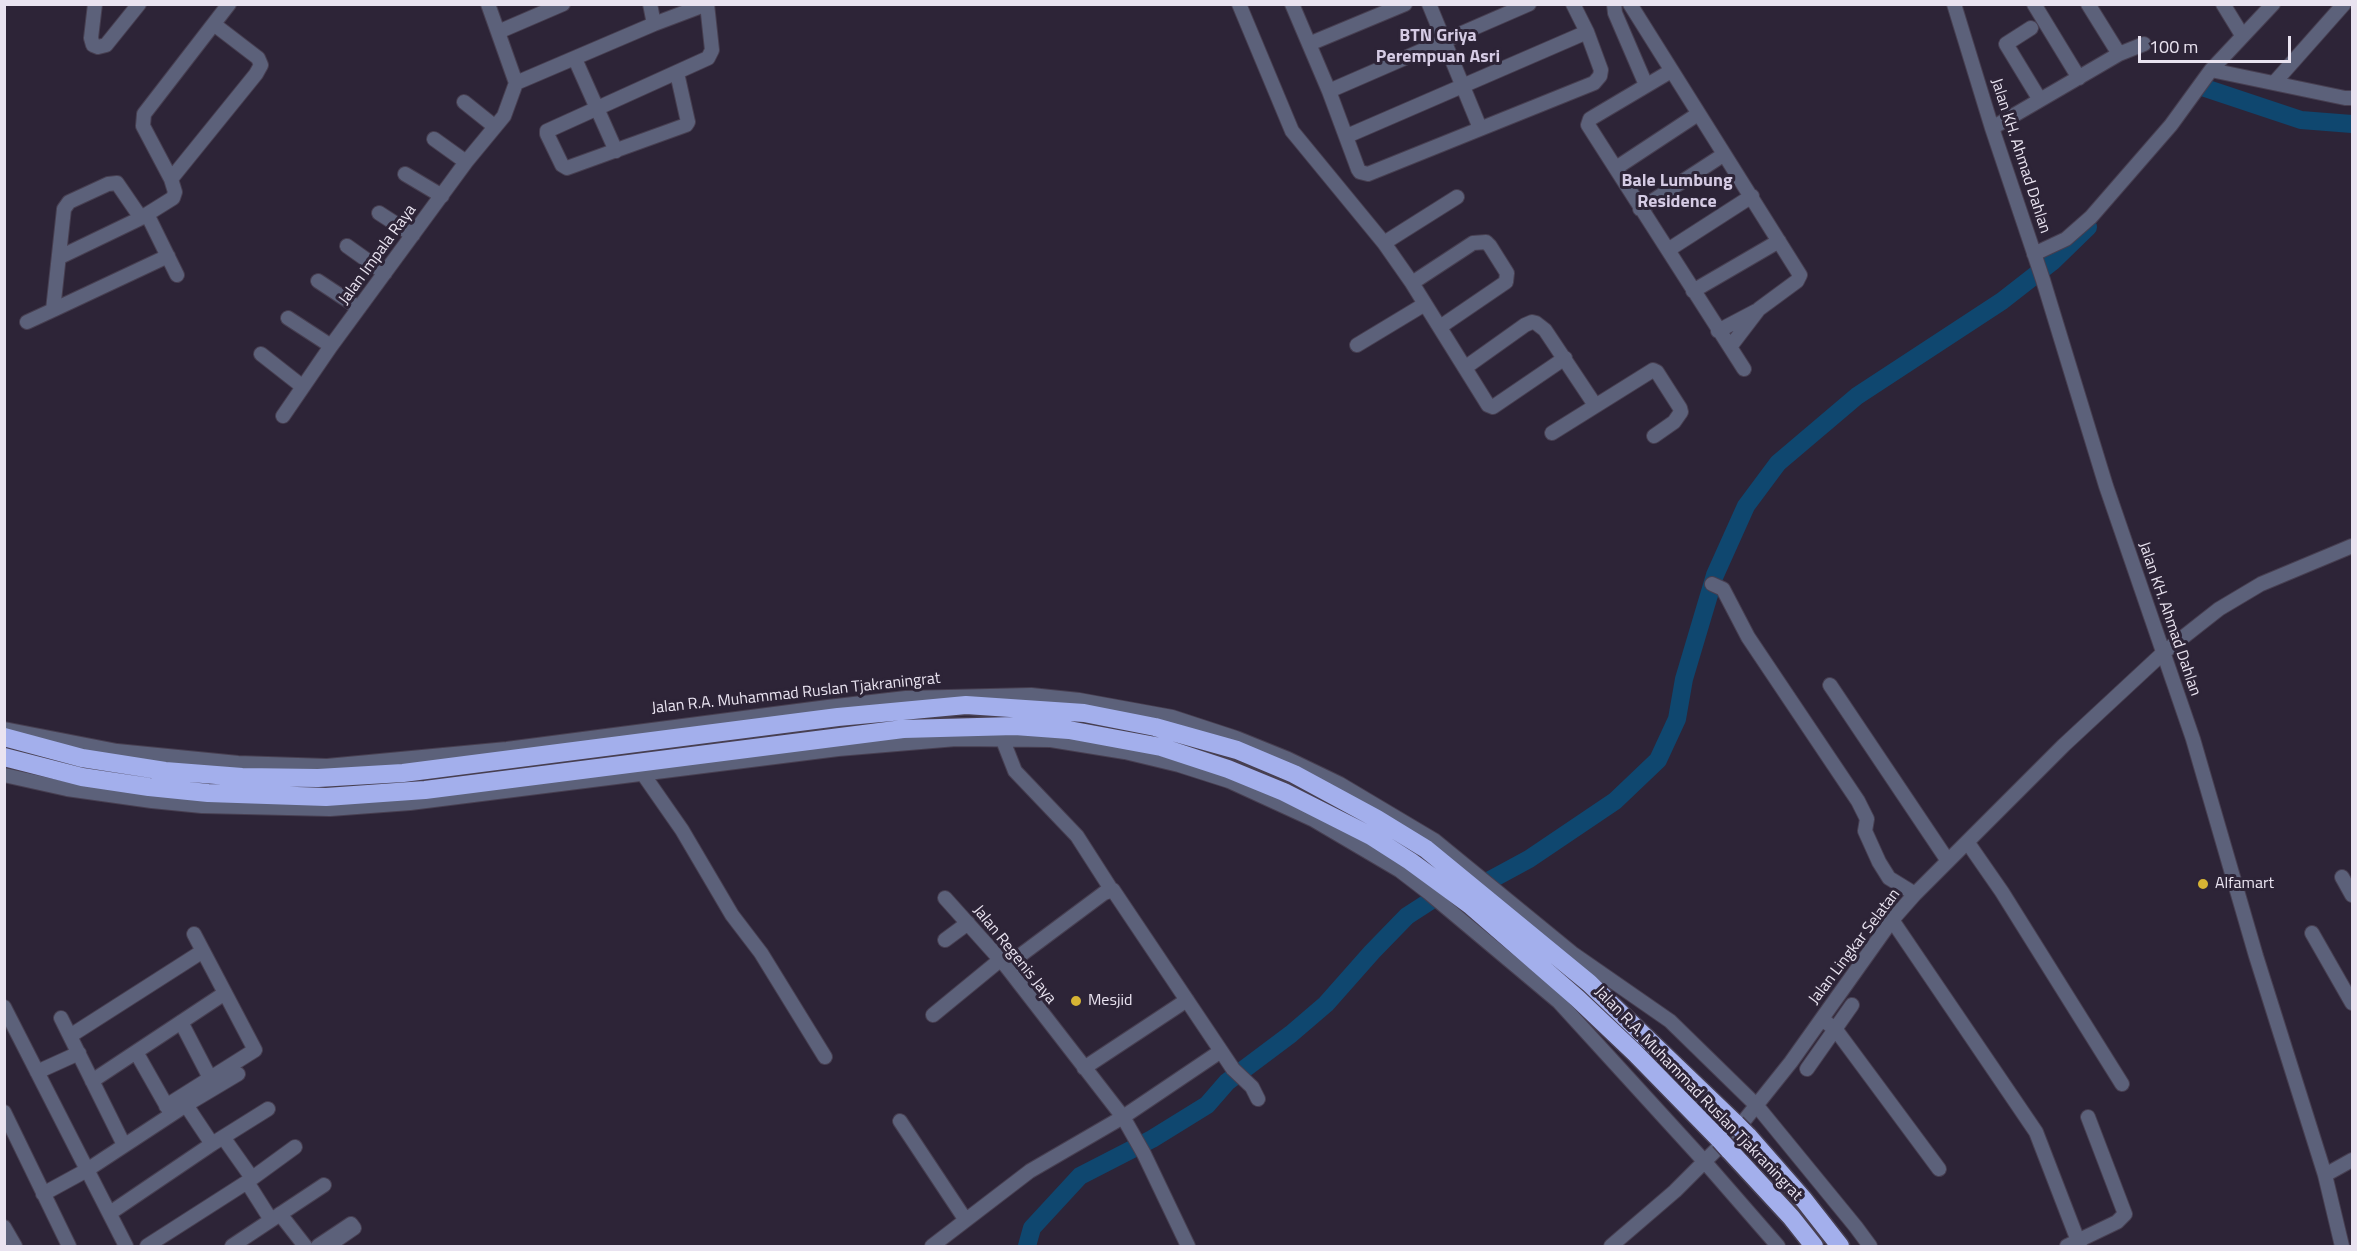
<!DOCTYPE html>
<style>
body{margin:0}
#map{position:relative;width:2357px;height:1251px;overflow:hidden;background:#2d2437;font-family:"Titillium Web",sans-serif}
canvas{display:block}
.frame{position:absolute;inset:0;border:6px solid #e9e3f0;pointer-events:none}
.scale{position:absolute;left:2138px;top:36px;width:153px;height:27px;box-sizing:border-box;border:3px solid #e9e3f0;border-top:0;padding-left:8px;font-size:18px;line-height:21px;white-space:nowrap;color:#e9e3f0;-webkit-text-stroke:4px #2d2437;paint-order:stroke}
</style>
<div id="map">
<canvas width="2357" height="1251"></canvas>
<div class="frame"></div>
<div class="scale">100 m</div>
</div>
<script>
const ctx = document.querySelector('canvas').getContext('2d');
ctx.lineJoin = 'round';
const poly = rows => new Path2D(rows.map(r => 'M' + r).join(''));
function stroke(path, color, width, dash) { ctx.strokeStyle = color; ctx.lineWidth = width; ctx.lineCap = dash ? 'butt' : 'round'; ctx.setLineDash(dash || []); ctx.stroke(path); }
function drawText(font, color, halo, rows, align = 'center') {
  ctx.font = font + ' "Titillium Web",sans-serif'; ctx.lineWidth = 6; ctx.setLineDash([]); ctx.textBaseline = 'middle'; ctx.strokeStyle = halo; ctx.fillStyle = color; for (const [text, x, y, turn = 0] of rows) {
    ctx.save(); ctx.translate(x, y); ctx.rotate((+turn || 0) * Math.PI / 180); ctx.textAlign = isNaN(turn) ? turn : align; if (halo) ctx.strokeText(text, 0, 0); ctx.fillText(text, 0, 0); ctx.restore();
  }
}
stroke(poly([
 [2205,88,2301,120,2352,124],
 [1027,1246,1032,1228,1080,1176,1152,1139,1207,1105,1227,1082,1291,1034,1326,1004,1372,952,1407,916,1441,894,1481,885,1529,859,1615,801,1658,760,1677,719,1684,679,1715,575,1746,506,1778,463,1857,396,2002,301,2052,262,2088,227]
]), '#0f476f', 18);
const minor = poly([
 [95,4,91,38,93,45,98,47,106,45,139,4],
 [488,4,516,83],
 [650,4,654,24],
 [1239,4,1292,131,1384,243,1412,283,1488,405,1493,407,1565,358],
 [1292,4,1329,91,1358,169,1360,172,1368,174,1594,83,1600,76,1601,70,1587,32,1573,4],
 [1429,4,1480,128],
 [1614,4,1615,13,1646,85],
 [1630,4,1800,275,1797,281,1759,309,1730,347],
 [1954,4,1992,128,2043,280,2106,486,2193,739,2256,956,2325,1175,2342,1246],
 [2034,4,2079,78],
 [2088,4,2119,54],
 [2223,4,2242,35],
 [2031,28,2006,44,2040,100],
 [498,32,563,4],
 [1309,44,1405,4],
 [575,59,616,151],
 [2211,70,2345,98,2352,98],
 [1671,71,1595,116,1590,119,1588,125,1744,369],
 [2274,83,2344,4],
 [1329,91,1529,4],
 [464,102,494,126],
 [1992,128,2119,54,2144,44],
 [1347,136,1587,32],
 [434,139,466,162],
 [1616,168,1698,114],
 [405,174,442,196],
 [171,179,256,74,261,65,258,58,215,25],
 [1640,209,1723,155],
 [379,213,413,235],
 [147,214,177,275],
 [141,218,117,183,108,184,69,202,64,209,53,310,168,256],
 [1384,243,1457,197],
 [347,246,385,273],
 [1668,250,1752,196],
 [2034,254,2066,239,2091,217,2171,125,2211,70,2273,4],
 [60,257,141,218,173,198,175,192,171,179,143,126,144,114,229,4],
 [318,281,359,308],
 [1412,283,1473,243,1486,242,1490,246,1507,273,1506,282,1440,327],
 [1693,291,1779,241],
 [288,318,331,346],
 [27,322,53,310],
 [1718,331,1756,311],
 [1357,345,1425,304],
 [261,354,303,387],
 [1466,367,1525,325,1532,322,1536,323,1545,330,1595,405],
 [283,416,331,346,466,162,504,116,516,83,654,24,707,4,712,50,708,58,547,131,547,134,562,165,567,168,686,125,688,122,677,73],
 [1552,433,1653,370,1657,372,1680,408,1681,412,1674,422,1654,436],
 [1712,584,1723,589,1748,637,1858,801,1867,819,1865,831,1879,862,1889,878,1915,894],
 [1830,685,1948,861],
 [4,729,117,751,238,763,327,766,507,749,828,707,906,698,1031,695,1079,700,1172,717,1236,738,1288,759,1340,784,1434,840,1572,953,1670,1021,1757,1106,1856,1227,1870,1246],
 [1002,738,1015,771,1077,836,1111,889],
 [643,774,682,830,732,915,761,953,825,1057],
 [4,775,67,789,152,801,202,806,330,809,410,803,838,749,956,739,1051,740,1125,752,1179,765,1229,781,1314,820,1399,870,1429,893,1559,1002,1704,1161,1778,1246],
 [1968,843,2002,892,2122,1084],
 [2342,877,2352,895],
 [945,898,1006,966,1123,1117,1144,1154,1188,1246],
 [1892,920,2036,1132,2080,1246],
 [2312,933,2352,1003],
 [945,940,968,923],
 [1006,966,1104,893,1113,890,1221,1051,1233,1069,1252,1087,1258,1099],
 [4,1007,126,1246],
 [933,1015,1000,960],
 [61,1018,124,1145],
 [1822,1019,1836,1030,1939,1169],
 [181,1022,210,1078],
 [70,1036,203,951],
 [136,1052,170,1112],
 [1084,1068,1187,1000],
 [1807,1069,1852,1005],
 [37,1072,79,1053],
 [92,1081,225,993],
 [186,1105,238,1074],
 [166,1106,255,1050,194,934],
 [4,1112,69,1246],
 [900,1121,965,1219],
 [223,1137,252,1178],
 [212,1144,268,1109],
 [2325,1175,2352,1160],
 [247,1182,295,1147],
 [43,1194,87,1170,186,1105,212,1144,110,1213],
 [280,1214,305,1246],
 [4,1227,15,1246],
 [147,1246,247,1182,271,1220],
 [232,1246,324,1185],
 [318,1246,351,1224,354,1228,328,1246],
 [932,1246,1030,1171,1123,1117,1221,1051],
 [1611,1246,1675,1191,1739,1127,1791,1062,1892,920,1915,894,2064,745,2163,653,2219,609,2261,584,2352,546],
 [2067,1246,2117,1222,2125,1214,2088,1117]
]);
const highway = poly([
 [4,737,82,758,165,771,242,777,318,778,403,773,838,717,966,705,1084,713,1155,727,1237,750,1294,774,1377,819,1426,849,1589,983,1736,1124],
 [4,757,82,777,149,787,208,793,326,797,425,790,903,729,1015,726,1069,730,1161,747,1228,769,1284,792,1371,836,1410,861,1470,905,1577,998,1635,1053,1720,1140],
 [1748,1136,1804,1200,1840,1246],
 [1729,1150,1791,1217,1814,1246]
]);
stroke(minor, '#473f51', 16);
stroke(highway, '#473f51', 21);
stroke(minor, '#5c617a', 14);
stroke(highway, '#a3afec', 18);
const highwayBridge = poly([
 [1736,1124,1748,1136],
 [1720,1140,1729,1150]
]);
stroke(highwayBridge, '#473f51', 21, []);
stroke(highwayBridge, '#a3afec', 18);
for (const [x, y, r, color] of [
 [2203,884,6,"#d7b434"],
 [1076,1001,6,"#d7b434"]
]) { const dot = new Path2D(); dot.arc(x, y, r, 0, 2 * Math.PI); ctx.fillStyle = color; ctx.fill(dot); stroke(dot, '#2d2437', 2); }
drawText('16px', '#e9e3f0', '#2d2437', [
 ["Jalan KH. Ahmad Dahlan",2020,156,72],
 ["Jalan Impala Raya",378,255,-54],
 ["Jalan KH. Ahmad Dahlan",2169,619,71],
 ["Jalan R.A. Muhammad Ruslan Tjakraningrat",796,694,-6],
 ["Jalan Lingkar Selatan",1855,947,-53],
 ["Jalan Regenis Jaya",1014,955,51],
 ["Jalan R.A. Muhammad Ruslan Tjakraningrat",1698,1094,46]
]);
drawText('16px', '#e9e3f0', '#2d2437', [
 ["Alfamart",2215,884],
 ["Mesjid",1088,1001]
], 'left');
drawText('bold 18px', '#d5cbe4', '#2d2437', [
 ["BTN Griya",1438,37],
 ["Perempuan Asri",1438,58],
 ["Bale Lumbung",1677,182],
 ["Residence",1677,203]
]);
</script>
